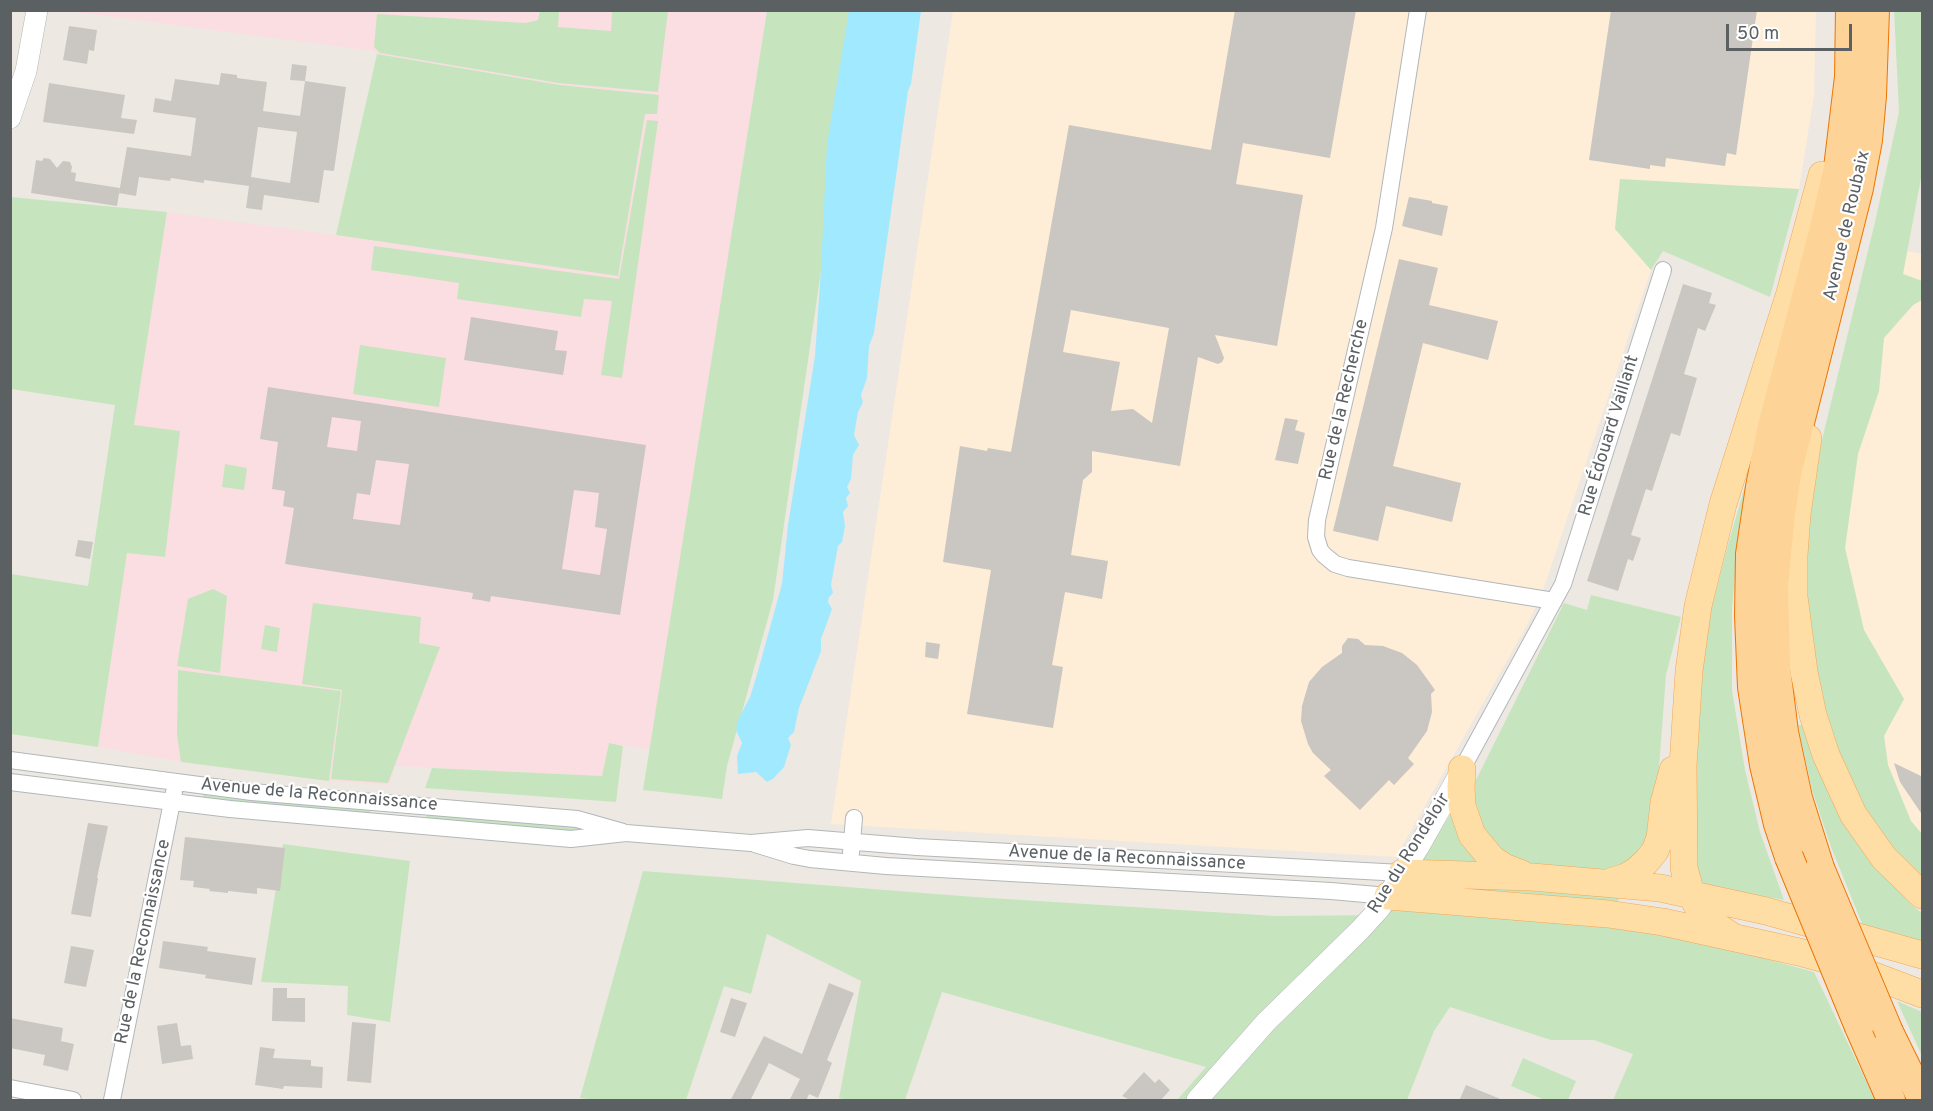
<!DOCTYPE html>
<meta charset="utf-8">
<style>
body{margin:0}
#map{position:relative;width:1933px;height:1111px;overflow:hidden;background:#ede9e2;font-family:Overpass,sans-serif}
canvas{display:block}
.frame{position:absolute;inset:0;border:12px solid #5b6063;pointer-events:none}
.scale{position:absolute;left:1726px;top:24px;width:126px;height:27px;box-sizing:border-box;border:3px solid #5b6063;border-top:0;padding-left:8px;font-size:18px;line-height:21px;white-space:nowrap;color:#5b6063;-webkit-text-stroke:4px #fff;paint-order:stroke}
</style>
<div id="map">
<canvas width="1933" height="1111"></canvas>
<div class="frame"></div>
<div class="scale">50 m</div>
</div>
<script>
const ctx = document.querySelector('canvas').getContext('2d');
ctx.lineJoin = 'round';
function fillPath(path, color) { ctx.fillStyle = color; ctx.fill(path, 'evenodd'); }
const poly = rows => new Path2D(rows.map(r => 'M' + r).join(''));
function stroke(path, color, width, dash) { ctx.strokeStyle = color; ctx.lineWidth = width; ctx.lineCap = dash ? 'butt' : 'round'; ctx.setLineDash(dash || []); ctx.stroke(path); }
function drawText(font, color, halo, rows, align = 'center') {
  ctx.font = font + ' Overpass,sans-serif'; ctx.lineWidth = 4.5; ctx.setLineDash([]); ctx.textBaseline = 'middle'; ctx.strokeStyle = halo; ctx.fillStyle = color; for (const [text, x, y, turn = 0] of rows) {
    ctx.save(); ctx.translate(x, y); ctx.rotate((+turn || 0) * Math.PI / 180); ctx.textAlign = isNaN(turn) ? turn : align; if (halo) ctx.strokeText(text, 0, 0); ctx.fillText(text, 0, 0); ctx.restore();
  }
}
fillPath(poly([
 [953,11,1816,11,1814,96,1799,189,1620,180,1615,229,1651,270,1541,596,1526,627,1396,857,831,824],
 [1907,251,1922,254,1922,281,1903,274],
 [1922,300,1922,834,1911,821,1888,765,1884,735,1904,699,1864,630,1845,548,1858,454,1879,391,1884,338,1913,305]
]), '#feedd7');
fillPath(poly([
 [68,11,767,11,650,750,609,743,603,776,395,766,390,785,329,781,341,691,178,670,177,735,181,762,98,747,127,552,165,557,134,425,167,212,391,243,645,114,659,95,560,85,377,54,373,51]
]), '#fbdee1');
fillPath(poly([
 [540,11,559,11,558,27,611,31,612,11,668,11,658,92,558,83,380,53,374,47,377,14,526,23,538,20],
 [767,11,859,11,773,600,727,766,722,799,643,790],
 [1894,11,1922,11,1922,173,1903,274,1922,281,1922,300,1913,305,1884,338,1879,391,1858,454,1845,548,1864,630,1904,699,1884,736,1888,765,1911,821,1922,834,1922,881,1892,855,1864,813,1834,747,1816,678,1808,628,1804,550,1811,485,1875,222,1899,112],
 [377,54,560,85,659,95,657,114,645,114,618,276,336,235],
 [647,120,658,121,622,378,601,375,612,301,584,299,581,317,457,299,459,283,371,270,374,246,619,279],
 [1620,179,1799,189,1770,297,1663,251,1651,270,1615,229],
 [11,197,167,212,134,425,180,431,165,557,127,553,98,747,11,734,11,574,88,586,115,405,11,389],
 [360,345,446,358,439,407,353,394],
 [225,464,247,468,244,490,222,487],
 [1749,472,1740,519,1732,609,1732,690,1745,770,1760,832,1784,900,1707,886,1702,882,1696,866,1693,781,1705,634,1727,548],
 [213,589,227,596,220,673,177,666,188,599],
 [1591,595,1681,617,1666,675,1656,807,1649,838,1606,925,1715,945,1814,972,1875,1100,1613,1100,1633,1054,1594,1040,1551,1040,1450,1007,1434,1031,1407,1100,1177,1100,1206,1067,942,992,905,1100,847,1100,839,1098,861,981,767,934,751,994,724,986,686,1100,597,1100,580,1098,643,871,975,897,1276,916,1386,915,1454,809,1477,778,1564,603,1587,610],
 [313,603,421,617,419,643,440,647,388,783,331,779,342,690,302,684],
 [265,625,280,628,277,652,261,649],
 [178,670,341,691,329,781,181,762,177,735],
 [1798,725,1802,725,1832,800,1869,861,1914,907,1922,913,1922,942,1865,931,1831,847,1812,790],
 [609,743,623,746,616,802,425,788,432,768,602,776],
 [204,791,370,806,370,817,202,802],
 [427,811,589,829,590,833,426,823],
 [283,844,410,861,390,1022,347,1015,348,986,261,982],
 [1897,1001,1922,1012,1922,1056],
 [1523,1058,1576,1081,1568,1100,1545,1100,1511,1086]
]), '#c6e5be');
fillPath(poly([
 [849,11,921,11,911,84,908,91,874,333,869,346,867,378,861,395,863,402,858,412,854,435,859,445,853,455,851,479,847,487,850,493,846,498,848,506,843,512,845,526,842,542,838,546,831,585,833,593,829,597,828,602,832,609,821,639,821,651,799,708,794,732,788,738,791,745,784,767,773,779,767,782,756,772,738,774,737,756,742,743,736,730,738,720,750,697,758,671,782,584,788,525,815,356,821,269,827,144]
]), '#a1e9ff');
fillPath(poly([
 [1235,10,1356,10,1330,158,1243,143,1236,184,1303,195,1277,346,1215,335,1224,358,1222,362,1218,364,1198,357,1180,466,1092,451,1092,472,1083,480,1071,555,1108,561,1102,599,1065,592,1052,665,1063,667,1053,728,967,714,991,570,943,562,960,446,987,451,988,448,1011,452,1069,125,1211,150],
 [1071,310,1169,328,1152,423,1133,409,1111,411,1120,362,1063,352],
 [1611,10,1757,10,1736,155,1727,153,1725,166,1666,158,1665,167,1650,165,1650,169,1589,160],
 [69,26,97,30,94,51,89,50,87,64,63,60],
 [292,64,307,66,305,81,346,87,334,171,324,170,319,203,264,195,262,210,246,208,249,186,204,180,204,183,171,178,170,181,139,177,136,196,119,193,127,147,191,156,196,118,153,112,155,98,171,101,175,79,219,85,221,73,237,75,237,78,267,82,263,111,300,116,305,81,290,80],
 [258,127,297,132,290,183,251,177],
 [49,83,125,95,121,118,137,120,134,134,43,122],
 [44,158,50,159,57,168,63,161,70,162,72,167,71,172,76,173,75,181,120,188,117,206,31,193,36,160,42,161],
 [1409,197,1432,201,1432,203,1448,206,1442,236,1402,226],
 [1399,259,1438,268,1429,305,1498,321,1488,360,1423,343,1393,466,1461,483,1452,522,1386,506,1378,541,1333,531],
 [1683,284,1712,293,1709,303,1716,305,1705,331,1698,328,1684,374,1697,378,1680,436,1671,433,1652,491,1646,489,1631,535,1641,538,1633,561,1628,559,1618,591,1587,581],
 [471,317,558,331,555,350,567,351,563,375,464,360],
 [268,387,646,445,620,615,491,596,490,602,480,600,472,599,473,593,285,564,294,508,283,506,285,491,272,489,278,442,260,439],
 [332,417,361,421,357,451,327,447],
 [376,460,409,464,400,525,353,519,357,493,370,495],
 [574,490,599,493,595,527,607,529,600,575,562,569],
 [1285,418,1298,420,1295,430,1305,433,1298,464,1275,460],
 [78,540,93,542,90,559,75,556],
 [1348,638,1358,639,1365,645,1383,646,1402,653,1417,665,1435,690,1431,694,1432,712,1427,731,1408,758,1414,764,1394,785,1389,780,1360,810,1324,776,1331,770,1313,753,1308,744,1301,721,1302,706,1309,682,1322,667,1342,653,1342,646],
 [926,642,940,644,938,659,925,657],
 [1894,763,1923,777,1923,816,1900,782],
 [88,823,108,826,97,878,98,878,91,917,71,914],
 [185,837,285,848,280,891,257,888,257,894,228,891,228,893,209,891,210,889,193,887,194,881,180,880],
 [163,941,208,947,207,951,256,958,252,985,205,978,206,975,159,968],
 [71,946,94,950,86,987,64,983],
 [829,983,854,993,827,1060,832,1063,818,1098,809,1094,806,1101,789,1101,800,1079,769,1063,750,1101,730,1101,764,1036,802,1054],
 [273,988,287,988,287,998,305,998,305,1022,272,1021],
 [731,998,747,1003,735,1037,720,1032],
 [10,1018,63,1028,61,1041,74,1044,68,1071,43,1065,45,1055,10,1048],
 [352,1022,376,1024,371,1083,347,1081],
 [177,1023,181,1046,191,1045,193,1059,162,1064,157,1026],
 [260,1047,275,1049,273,1058,311,1060,311,1066,323,1067,322,1088,284,1086,283,1089,255,1085],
 [1144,1072,1155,1083,1159,1079,1170,1090,1160,1101,1132,1101,1122,1096],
 [1466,1085,1503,1100,1503,1101,1459,1101]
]), '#cac6c1');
const minor = poly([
 [1418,10,1384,228,1317,520,1316,537,1320,550,1324,555,1335,564,1348,568,1554,601],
 [10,760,252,792,577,819,623,832],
 [1462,769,1563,584,1663,270],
 [10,782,230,809,571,839,626,833,751,843,808,838,917,847,1402,873],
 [755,844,794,856,810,859,886,866,1331,891,1388,896],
 [851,853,854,818],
 [10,1088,73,1100],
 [112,1100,174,792]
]);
const tertiary = poly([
 [10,118,26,71,37,10],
 [1197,1100,1266,1022,1360,930,1380,908,1418,848,1462,770]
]);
const primary = poly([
 [1808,438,1797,514,1794,555,1794,597,1804,672,1813,715,1826,755,1853,814,1884,858,1922,895],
 [1462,769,1461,788,1462,806,1472,835,1492,859,1504,867,1522,874],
 [1402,873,1532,877,1660,888,1766,911,1922,955],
 [1610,882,1626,877,1636,871,1646,862,1655,851,1660,838,1664,803,1673,770],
 [1388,896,1608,914,1663,922,1799,952,1843,964,1922,994],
 [1730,935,1715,925,1699,909,1691,894,1684,868,1683,766,1689,671,1698,606,1723,504,1790,293,1822,175]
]);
const trunk = poly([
 [1789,857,1778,824,1764,765,1752,687,1749,616,1750,554,1760,487,1771,430,1823,232,1838,168,1849,77,1850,10],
 [1820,868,1798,798,1784,732,1776,668,1774,586,1781,513,1787,474,1859,188,1868,140,1872,96,1875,10],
 [1859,1027,1891,1100],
 [1889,1032,1922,1099]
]);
stroke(minor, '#b3b7ba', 18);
stroke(tertiary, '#b3b7ba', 22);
stroke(primary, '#f1a758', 28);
stroke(trunk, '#ef7401', 30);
stroke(minor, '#fff', 16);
stroke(tertiary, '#fff', 21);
stroke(primary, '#ffdea6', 27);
stroke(trunk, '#fed398', 28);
const trunkBridge = poly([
 [1789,857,1859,1027],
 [1820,868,1889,1032]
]);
stroke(trunkBridge, '#ef7401', 30, []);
stroke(trunkBridge, '#fed398', 28);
drawText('18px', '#5b6063', '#fff', [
 ["Avenue de Roubaix",1848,226,-77],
 ["Rue de la Recherche",1345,400,-77],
 ["Rue Édouard Vaillant",1610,436,-73],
 ["Avenue de la Reconnaissance",319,796,5],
 ["Rue du Rondeloir",1410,854,-58],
 ["Avenue de la Reconnaissance",1127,859,3],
 ["Rue de la Reconnaissance",144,942,-78]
]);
</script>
